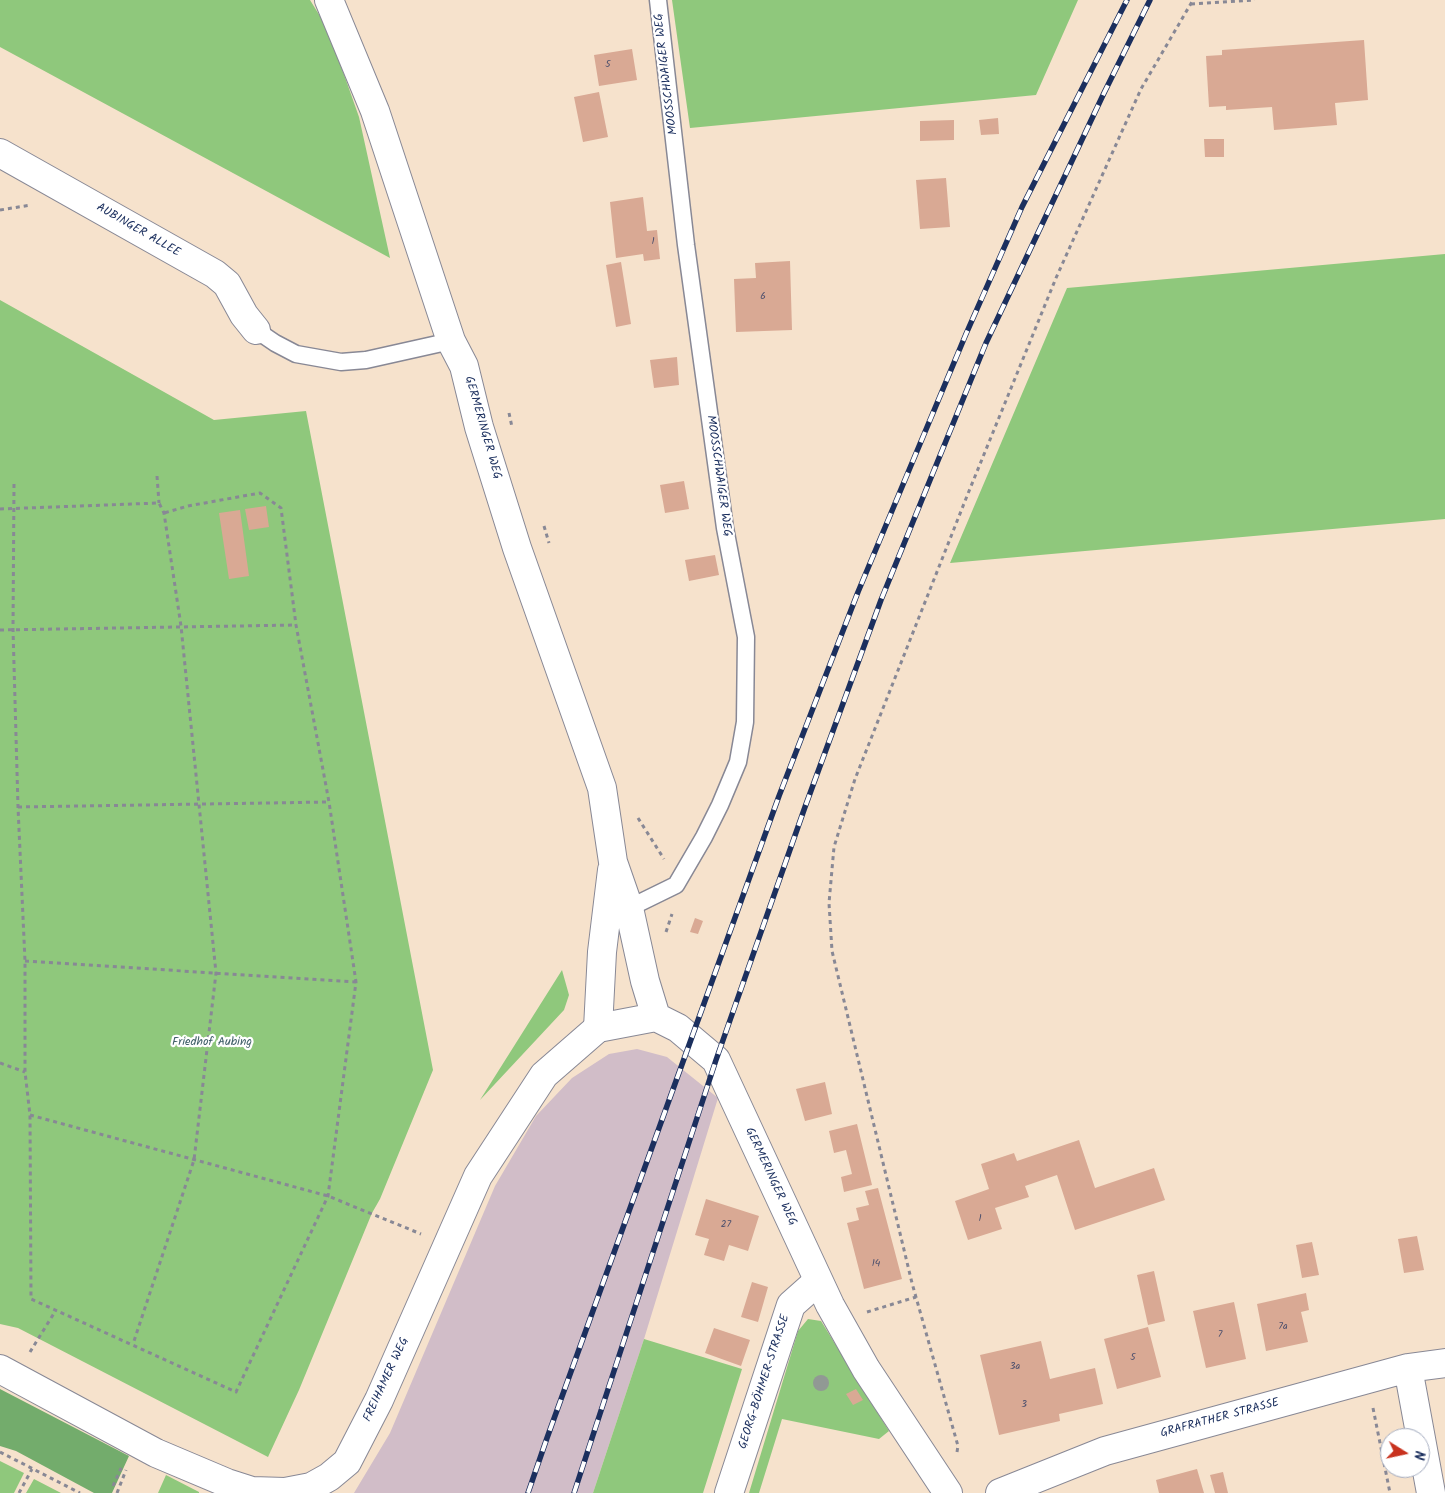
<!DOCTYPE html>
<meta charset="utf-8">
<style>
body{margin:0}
#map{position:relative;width:1445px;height:1493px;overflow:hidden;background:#f6e2cc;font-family:Kalam,sans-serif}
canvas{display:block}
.north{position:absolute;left:1380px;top:1428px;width:50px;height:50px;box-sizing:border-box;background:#fff;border:1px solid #a4acbf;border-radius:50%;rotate:100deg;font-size:14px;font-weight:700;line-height:20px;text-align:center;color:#1b2f5e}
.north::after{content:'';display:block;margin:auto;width:18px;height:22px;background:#c8321e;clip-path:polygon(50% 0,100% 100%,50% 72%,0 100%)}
</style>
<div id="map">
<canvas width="1445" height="1493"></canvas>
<div class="north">N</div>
</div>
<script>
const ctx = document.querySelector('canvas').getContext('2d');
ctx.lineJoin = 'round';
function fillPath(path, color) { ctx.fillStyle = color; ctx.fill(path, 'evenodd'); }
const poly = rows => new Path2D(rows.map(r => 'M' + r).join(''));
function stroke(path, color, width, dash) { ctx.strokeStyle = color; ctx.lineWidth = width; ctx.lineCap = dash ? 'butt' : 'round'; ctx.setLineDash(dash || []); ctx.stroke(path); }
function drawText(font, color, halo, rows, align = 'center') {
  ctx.font = font + ' Kalam,sans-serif'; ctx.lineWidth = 4.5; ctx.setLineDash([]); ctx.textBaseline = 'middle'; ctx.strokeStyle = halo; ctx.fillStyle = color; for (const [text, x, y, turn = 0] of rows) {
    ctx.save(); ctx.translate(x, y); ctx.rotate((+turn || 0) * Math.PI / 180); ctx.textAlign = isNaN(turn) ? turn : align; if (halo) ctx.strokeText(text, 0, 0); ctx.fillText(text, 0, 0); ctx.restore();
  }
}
fillPath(poly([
 [637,1049,667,1057,718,1098,644,1339,593,1493,354,1493,390,1433,495,1186,536,1116,572,1078,609,1054]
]), '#d1bdc8');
fillPath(poly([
 [0,0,310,0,328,29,359,117,390,258,0,47],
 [672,0,1078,0,1036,95,690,128],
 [1445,254,1445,519,950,563,1067,288],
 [0,300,214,420,306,411,433,1070,380,1199,372,1213,299,1390,268,1457,18,1328,0,1324],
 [562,970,569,995,564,1010,480,1100],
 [808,1319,821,1321,889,1431,879,1439,782,1419,759,1493,749,1493,798,1331],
 [644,1339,742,1369,703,1493,593,1493],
 [0,1461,24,1473,14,1493,0,1493],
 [166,1475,199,1492,199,1493,158,1493],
 [34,1479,61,1493,26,1493]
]), '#8fc87c');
fillPath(poly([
 [0,1389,129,1456,112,1493,94,1493,16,1451,0,1446]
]), '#73ac6c');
fillPath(poly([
 [1364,40,1368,100,1335,103,1337,125,1274,130,1272,107,1226,110,1226,106,1209,107,1206,56,1222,55,1222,50],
 [632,49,637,80,599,86,594,55],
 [599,92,608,137,583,142,574,97],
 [998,118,999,134,981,135,979,120],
 [954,120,954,140,920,141,920,121],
 [1204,139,1224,139,1224,157,1205,157],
 [946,178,950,227,920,229,916,180],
 [643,197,647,231,657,230,660,259,644,261,643,254,616,258,610,202],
 [790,261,792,330,736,332,734,279,756,278,755,263],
 [621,262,631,324,616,327,606,265],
 [677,357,679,385,654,388,650,360],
 [684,481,689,509,665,513,660,485],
 [266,506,269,527,249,530,245,509],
 [240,510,249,576,229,579,219,513],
 [715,555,719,575,689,581,685,560],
 [695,918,703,921,698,934,690,932],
 [825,1082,832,1114,805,1121,796,1089],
 [857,1124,872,1185,844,1192,841,1177,852,1174,846,1150,834,1153,829,1131],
 [1079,1140,1095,1188,1154,1168,1165,1200,1075,1230,1057,1175,1025,1186,1029,1197,995,1208,1002,1229,968,1240,955,1201,989,1189,981,1164,1014,1153,1017,1161],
 [878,1188,902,1279,864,1289,847,1223,859,1220,856,1208,869,1205,865,1191],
 [706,1199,759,1216,748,1251,729,1245,724,1261,704,1255,709,1239,695,1235],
 [1417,1236,1424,1270,1404,1273,1398,1239],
 [1312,1242,1319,1275,1302,1278,1296,1245],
 [1154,1271,1165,1321,1148,1325,1137,1275],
 [752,1282,768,1287,758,1322,741,1317],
 [1306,1293,1309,1310,1301,1312,1308,1342,1266,1351,1257,1304],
 [1234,1302,1246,1359,1206,1368,1193,1311],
 [1148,1327,1161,1377,1117,1389,1104,1339],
 [714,1328,750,1340,741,1366,705,1353],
 [1041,1341,1050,1379,1095,1368,1103,1404,1059,1414,1060,1421,999,1435,980,1355],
 [856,1389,863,1400,853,1405,846,1394],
 [1197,1469,1204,1493,1159,1493,1156,1480],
 [1223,1472,1228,1493,1215,1493,1210,1475]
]), '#d9a994');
const service = poly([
 [256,330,275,343,296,354,341,362,366,360,451,341],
 [629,908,676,885,704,837,720,805,738,762,745,722,746,637,725,528,686,245,658,0]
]);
const minor = poly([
 [0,153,215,274,227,284,244,315,256,330],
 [1408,1368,1431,1493],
 [0,1369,156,1453,227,1483,252,1491,285,1492,311,1487,329,1477,347,1462,379,1400,478,1176,544,1075,598,1028],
 [729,1493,791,1305,818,1281],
 [1000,1493,1105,1451,1408,1368,1445,1363]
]);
const tertiary = poly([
 [329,0,375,111,451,341,464,366,479,427,517,548,602,788,613,862,629,908,645,981,656,1017,678,1028,716,1060,830,1305,866,1369,948,1493],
 [612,870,602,952,598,1028,656,1017]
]);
stroke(service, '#888895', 19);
stroke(minor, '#888895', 30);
stroke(tertiary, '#888895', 30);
stroke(poly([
 [1191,4,1255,0],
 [0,210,31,205],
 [509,413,512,427],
 [157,476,159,503],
 [14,484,13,629,18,807,25,961,25,1072,30,1115,31,1299,236,1392,328,1196,356,982,329,802,296,625,281,508,260,493,188,506,164,513],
 [0,509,159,503,164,513,181,626,216,973,194,1160,133,1344],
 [544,526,549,543],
 [0,630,296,625],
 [18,807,329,802],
 [638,818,664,859],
 [666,932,672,914],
 [25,961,356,982],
 [0,1063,25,1072],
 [30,1115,328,1196,421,1234],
 [867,1312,916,1297],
 [30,1352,56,1310],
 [1373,1408,1390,1493],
 [0,1452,80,1493],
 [957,1452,958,1446,912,1283,832,951,829,903,834,847,855,779,967,496,1056,278,1141,89,1193,0],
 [113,1486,122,1466],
 [19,1493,32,1469],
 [117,1493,126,1470]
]), '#888895', 3, [4, 4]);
stroke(service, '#fff', 16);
stroke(minor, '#fff', 28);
stroke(tertiary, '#fff', 28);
const rail = poly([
 [528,1493,547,1438,779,796,858,592,966,334,1022,207,1127,0],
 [574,1493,716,1060,805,807,881,600,986,343,1104,93,1150,0]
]);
stroke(rail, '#1b2f5e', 5.5);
stroke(rail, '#fff', 4, [11]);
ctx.fillStyle = '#919994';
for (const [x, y] of [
 [821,1383]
]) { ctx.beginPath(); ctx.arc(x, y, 8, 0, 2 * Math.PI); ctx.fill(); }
drawText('10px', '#4a4e6c', null, [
 ["5",608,65],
 ["1",653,242],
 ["6",763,297],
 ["1",980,1219],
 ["27",726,1225],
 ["14",876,1264],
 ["7a",1283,1327],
 ["7",1220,1335],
 ["5",1133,1358],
 ["3a",1015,1367],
 ["3",1024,1405]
]);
drawText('12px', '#1b2f5e', '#fff', [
 ["MOOSSCHWAIGER WEG",667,74,-97],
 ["AUBINGER ALLEE",138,231,30],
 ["GERMERINGER WEG",482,428,74],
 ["MOOSSCHWAIGER WEG",718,476,82],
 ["GERMERINGER WEG",770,1177,65],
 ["FREIHAMER WEG",387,1380,-65],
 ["GEORG-BÖHMER-STRASSE",765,1382,-72],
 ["GRAFRATHER STRASSE",1220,1419,-15]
]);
drawText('12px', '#3e5d67', '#fff', [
 ["Friedhof Aubing",212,1043]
]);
</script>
